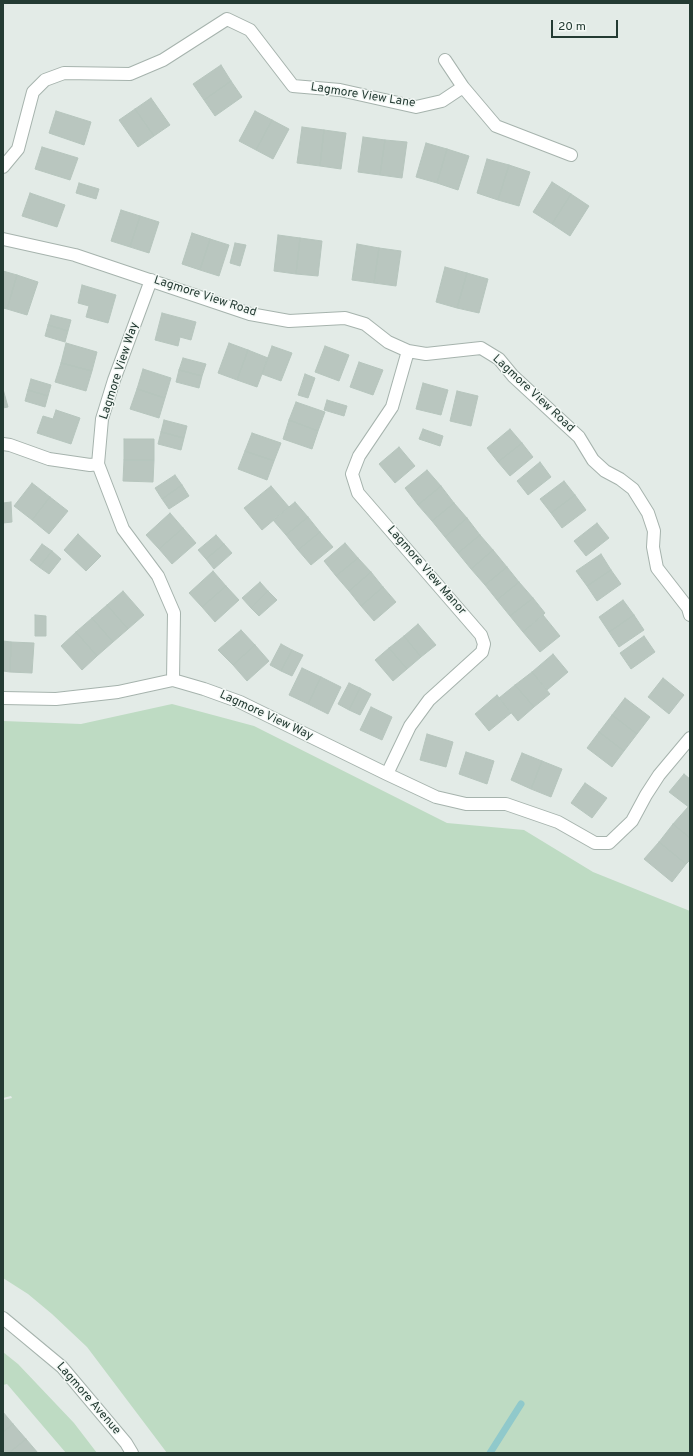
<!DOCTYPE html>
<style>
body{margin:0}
#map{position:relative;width:693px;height:1456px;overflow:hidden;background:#e3ebe7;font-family:Overpass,sans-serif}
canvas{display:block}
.frame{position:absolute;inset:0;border:4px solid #243b33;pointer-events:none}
.scale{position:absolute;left:551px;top:20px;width:67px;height:18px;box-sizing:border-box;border:2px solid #243b33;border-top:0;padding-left:5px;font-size:12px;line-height:14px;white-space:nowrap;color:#243b33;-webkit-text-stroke:3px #f3f8f5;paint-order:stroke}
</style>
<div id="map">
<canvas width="693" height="1456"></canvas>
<div class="frame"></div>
<div class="scale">20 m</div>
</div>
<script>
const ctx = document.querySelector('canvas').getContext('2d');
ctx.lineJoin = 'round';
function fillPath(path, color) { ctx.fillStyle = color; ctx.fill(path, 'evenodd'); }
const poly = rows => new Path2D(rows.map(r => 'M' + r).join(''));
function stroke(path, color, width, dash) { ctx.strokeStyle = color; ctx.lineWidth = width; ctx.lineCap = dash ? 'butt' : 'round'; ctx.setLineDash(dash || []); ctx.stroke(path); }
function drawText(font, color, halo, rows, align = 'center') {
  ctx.font = font + ' Overpass,sans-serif'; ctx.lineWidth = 3; ctx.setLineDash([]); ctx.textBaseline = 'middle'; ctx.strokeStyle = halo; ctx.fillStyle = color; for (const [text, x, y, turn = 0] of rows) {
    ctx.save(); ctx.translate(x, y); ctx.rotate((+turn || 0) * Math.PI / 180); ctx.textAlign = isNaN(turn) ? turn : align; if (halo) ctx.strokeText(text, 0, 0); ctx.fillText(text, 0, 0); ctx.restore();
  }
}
fillPath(poly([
 [172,704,254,726,447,823,524,830,593,872,690,911,690,1453,167,1453,87,1347,52,1314,28,1294,3,1278,3,1100,12,1098,11,1096,3,1098,3,721,81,724],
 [3,1352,18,1364,74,1423,97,1453,66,1453,7,1384,3,1385]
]), '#bedbc3');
stroke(poly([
 [490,1453,521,1404]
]), '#90c9cb', 7);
const building = poly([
 [221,65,231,81,204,100,193,84,221,65],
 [231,81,242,97,215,116,204,100,231,81],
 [151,98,170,125,154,136,135,109,151,98],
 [135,109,154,136,138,147,119,120,135,109],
 [56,111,91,122,84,145,49,133,56,111],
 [255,111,272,120,256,150,239,141,255,111],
 [272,120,289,129,273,159,256,150,272,120],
 [302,127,324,130,320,166,297,163,302,127],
 [324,130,346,133,341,169,320,166,324,130],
 [363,137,385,140,380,175,358,172,363,137],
 [385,140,407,142,402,178,380,175,385,140],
 [426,143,447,149,437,183,416,177,426,143],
 [42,147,78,158,70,180,35,169,42,147],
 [447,149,469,156,458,190,437,183,447,149],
 [487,159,509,165,498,200,477,193,487,159],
 [509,165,530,172,519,206,498,200,509,165],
 [552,182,571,194,552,224,533,212,552,182],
 [79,183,99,189,96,199,76,193,79,183],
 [30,193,65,205,57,227,22,216,30,193],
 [571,194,589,206,570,236,552,224,571,194],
 [121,210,140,216,130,247,111,241,121,210],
 [140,216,159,222,149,253,130,247,140,216],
 [192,233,210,239,200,270,182,264,192,233],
 [278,235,300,238,296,274,274,271,278,235],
 [300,238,322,241,318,276,296,274,300,238],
 [210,239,229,245,219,276,200,270,210,239],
 [235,243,246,245,240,266,230,263,235,243],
 [357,244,379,248,374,283,352,280,357,244],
 [379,248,401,251,396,286,374,283,379,248],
 [445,267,467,273,457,308,436,302,445,267],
 [3,271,17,275,7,309,3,308,3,271],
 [467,273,488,279,479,313,457,308,467,273],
 [17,275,38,282,27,315,7,309,17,275],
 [82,285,116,295,108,323,86,317,89,306,78,303,82,285],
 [162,313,196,322,191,340,180,337,178,346,155,340,162,313],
 [51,315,71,320,68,331,48,325,51,315],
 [48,325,68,331,65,342,45,336,48,325],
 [66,343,97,352,92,371,61,363,66,343],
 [229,343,248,350,237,380,218,373,229,343],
 [272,346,292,353,281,381,262,374,272,346],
 [325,346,349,355,339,381,315,372,325,346],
 [248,350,268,358,257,387,237,380,248,350],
 [183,358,206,364,202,376,179,370,183,358],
 [359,362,383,370,373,395,350,387,359,362],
 [61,363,92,371,86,391,55,382,61,363],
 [143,369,171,378,165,398,137,389,143,369],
 [179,370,202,376,199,388,176,382,179,370],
 [305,374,315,378,308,398,298,395,305,374],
 [31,379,51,385,48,396,28,390,31,379],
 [423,383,448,390,441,415,416,409,423,383],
 [3,389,8,407,3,408,3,389],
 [137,389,165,398,159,418,130,409,137,389],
 [28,390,48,396,45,407,25,401,28,390],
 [457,391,478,396,471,426,450,421,457,391],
 [327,400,347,406,344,416,324,410,327,400],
 [296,402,325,412,318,431,289,420,296,402],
 [56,410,80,418,71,444,37,433,43,416,53,419,56,410],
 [164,420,187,426,184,438,161,432,164,420],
 [289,420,318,431,312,449,283,439,289,420],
 [423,429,443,436,440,446,419,439,423,429],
 [510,429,522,443,498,462,487,448,510,429],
 [161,432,184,438,181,450,158,444,161,432],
 [252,433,281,443,274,461,245,451,252,433],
 [124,439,154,439,154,460,124,460,124,439],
 [522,443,533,457,510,476,498,462,522,443],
 [399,447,415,466,395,483,379,464,399,447],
 [245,451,274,461,267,480,238,469,245,451],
 [124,460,154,460,153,482,123,481,124,460],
 [540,462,551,477,528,495,517,481,540,462],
 [427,470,441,486,418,505,405,488,427,470],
 [175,475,182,485,162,499,155,488,175,475],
 [564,481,575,495,551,513,540,499,564,481],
 [32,483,50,497,32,520,14,506,32,483],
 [182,485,189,496,169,509,162,499,182,485],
 [271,486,289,507,262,530,244,508,271,486],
 [441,486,454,503,432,521,418,505,441,486],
 [575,495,586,510,562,528,551,513,575,495],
 [50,497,68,511,49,534,32,520,50,497],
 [11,502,12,522,3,523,3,503,11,502],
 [295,502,308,517,286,535,273,520,295,502],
 [454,503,467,518,445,537,432,521,454,503],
 [170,513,183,528,159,549,146,535,170,513],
 [308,517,320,532,298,550,286,535,308,517],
 [467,518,480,535,458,553,445,537,467,518],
 [597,523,609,538,586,556,574,541,597,523],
 [183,528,196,543,172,564,159,549,183,528],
 [320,532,333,547,311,565,298,550,320,532],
 [78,534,101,556,86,571,64,550,78,534],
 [216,535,224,544,206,559,198,550,216,535],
 [480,535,493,550,471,569,458,553,480,535],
 [345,543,358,558,336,576,324,561,345,543],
 [42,544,52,551,39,567,30,560,42,544],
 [224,544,232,553,214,569,206,559,224,544],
 [493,550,507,567,485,585,471,569,493,550],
 [52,551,61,559,49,574,39,567,52,551],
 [601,554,611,570,587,586,576,571,601,554],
 [358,558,371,572,349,591,336,576,358,558],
 [507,567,519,582,497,600,485,585,507,567],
 [611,570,621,584,597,601,587,586,611,570],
 [213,571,226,586,202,607,189,593,213,571],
 [371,572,383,587,361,606,349,591,371,572],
 [260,582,268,591,251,608,242,598,260,582],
 [519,582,533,598,510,616,497,600,519,582],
 [226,586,239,600,215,622,202,607,226,586],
 [383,587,396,602,374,621,361,606,383,587],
 [123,591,144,615,128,629,107,605,123,591],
 [268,591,277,600,259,616,251,608,268,591],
 [533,598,545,613,523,632,510,616,533,598],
 [623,600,634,615,609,632,599,617,623,600],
 [107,605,128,629,113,642,92,618,107,605],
 [35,615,46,616,46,636,35,636,35,615],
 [543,615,560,636,540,652,523,632,543,615],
 [634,615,644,630,619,647,609,632,634,615],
 [92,618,113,642,97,656,76,632,92,618],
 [418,624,436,645,421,657,404,636,418,624],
 [241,630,255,645,233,665,218,650,241,630],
 [76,632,97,656,82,670,61,646,76,632],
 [404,636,421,657,407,669,389,648,404,636],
 [644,636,655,652,631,669,620,653,644,636],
 [3,641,11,642,10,672,3,671,3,641],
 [11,642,34,643,32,673,10,672,11,642],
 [281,644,292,650,281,671,270,665,281,644],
 [255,645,269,661,247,681,233,665,255,645],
 [389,648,407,669,393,681,375,660,389,648],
 [292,650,303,655,292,676,281,671,292,650],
 [553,654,568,672,547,690,532,672,553,654],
 [302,668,321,677,308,704,289,695,302,668],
 [532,672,550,694,534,707,515,685,532,672],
 [321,677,341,687,328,714,308,704,321,677],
 [663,678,684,695,669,714,648,697,663,678],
 [349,683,360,688,349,710,338,704,349,683],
 [515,685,534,707,518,721,499,698,515,685],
 [360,688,371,694,360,715,349,710,360,688],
 [497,695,511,713,489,731,475,714,497,695],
 [625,698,650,717,637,734,612,715,625,698],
 [371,707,392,717,382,740,360,730,371,707],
 [612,715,637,734,624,751,599,732,612,715],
 [599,732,624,751,612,767,587,748,599,732],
 [427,734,453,742,446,767,420,760,427,734],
 [466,752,494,761,487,784,459,774,466,752],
 [522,753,542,761,531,789,511,780,522,753],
 [542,761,562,769,551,797,531,789,542,761],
 [684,774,690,779,690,808,669,792,684,774],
 [585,783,607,798,592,818,571,803,585,783],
 [688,807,690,808,690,838,673,824,688,807],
 [673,824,690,838,690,860,686,864,659,842,673,824],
 [659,842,686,864,672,882,644,859,659,842],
 [3,1412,13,1424,3,1432,3,1412],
 [13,1424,26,1439,9,1453,3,1453,3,1432,13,1424],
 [26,1439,38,1453,9,1453,26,1439]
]);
fillPath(building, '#b9c6bf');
stroke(building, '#b6c5bd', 1);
const minor = poly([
 [445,60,463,87],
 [3,167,18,149,33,92,45,80,64,73,130,74,163,60,227,19,250,30,293,86,340,90,416,107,442,101,463,87,496,126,571,155],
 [3,239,75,255,250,314,289,321,345,318,365,324,388,342,408,351,426,354,481,348,499,359,513,376,579,437,593,460,605,471,620,479,633,489,648,513,654,531,653,547,657,568,688,608,690,615],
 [151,280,114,380,102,419,98,464,123,529,158,576,174,613,173,680],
 [3,444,10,445,49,459,90,465,98,464],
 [3,698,56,699,118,692,173,680,204,689,240,702,387,774,436,797,466,804,506,804,558,822,595,843,609,843,632,821,646,795,659,775,690,738],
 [387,774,410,726,429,700,482,652,484,644,481,635,358,493,352,474,359,456,392,407,408,351],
 [3,1318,62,1367,126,1443,132,1453]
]);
stroke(minor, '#a6b3ad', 14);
stroke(minor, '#fff', 12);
drawText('12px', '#243b33', '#f3f8f5', [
 ["Lagmore View Lane",363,96,9],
 ["Lagmore View Road",205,297,18],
 ["Lagmore View Way",120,371,-72],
 ["Lagmore View Road",533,394,43],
 ["Lagmore View Manor",426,571,49],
 ["Lagmore View Way",266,716,25],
 ["Lagmore Avenue",88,1399,49]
]);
</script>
